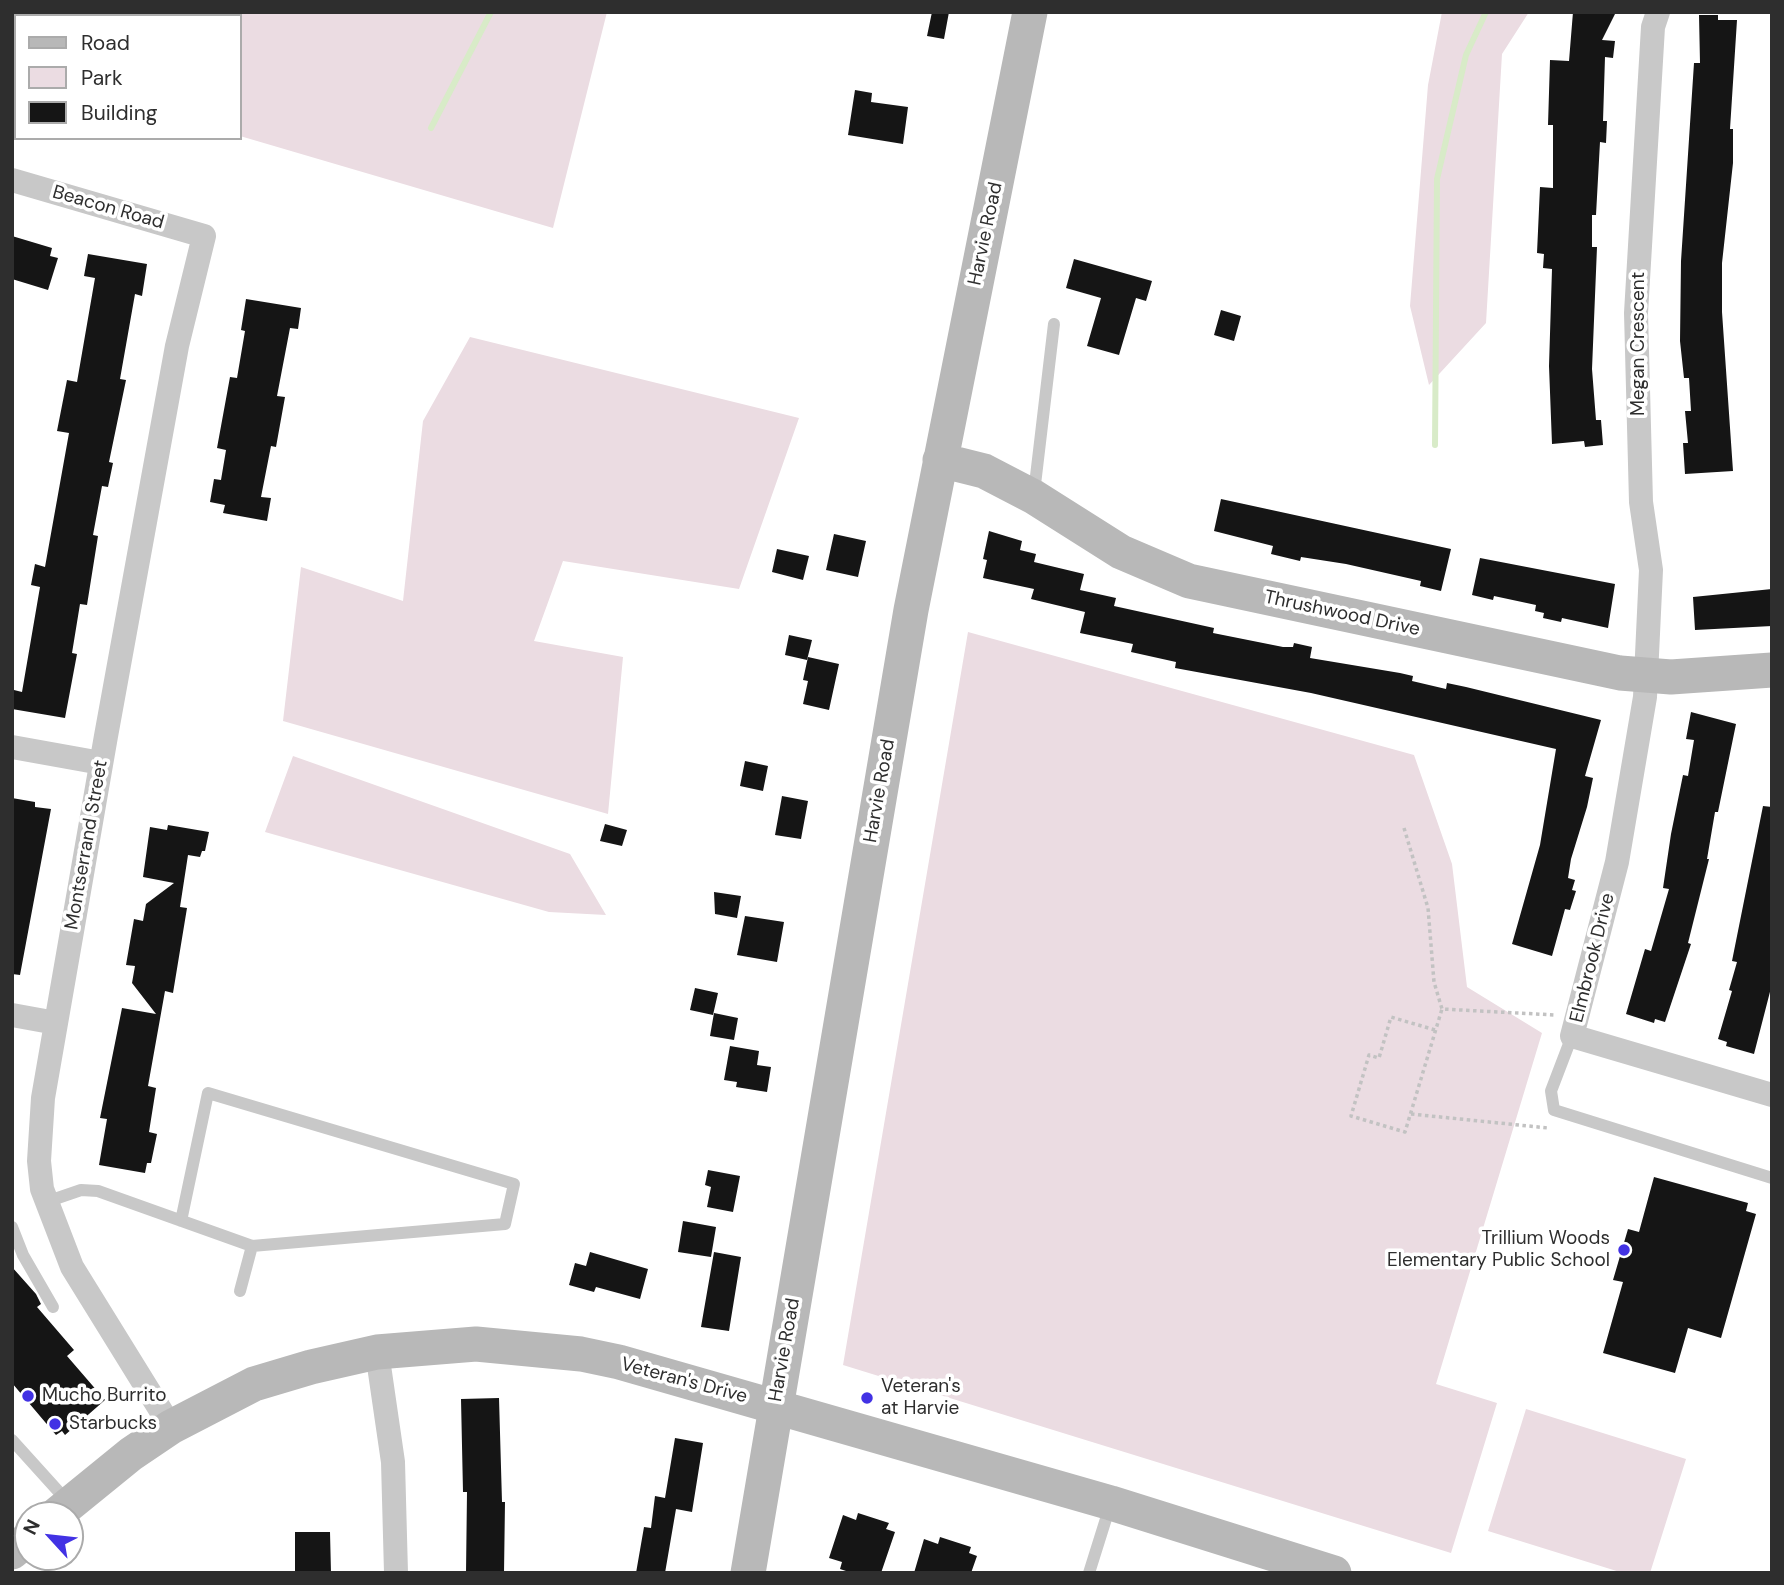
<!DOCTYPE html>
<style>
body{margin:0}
#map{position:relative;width:1784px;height:1585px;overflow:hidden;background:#fff;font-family:"DM Sans",sans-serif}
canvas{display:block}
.frame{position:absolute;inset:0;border:14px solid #2e2e2e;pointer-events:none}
.legend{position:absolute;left:14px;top:14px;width:228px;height:126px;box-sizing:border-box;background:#fff;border:2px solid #ababab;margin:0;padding:9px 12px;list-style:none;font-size:21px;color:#2e2e2e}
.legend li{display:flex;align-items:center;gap:14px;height:35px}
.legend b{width:35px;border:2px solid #ababab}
.north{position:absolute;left:14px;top:1501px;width:70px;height:70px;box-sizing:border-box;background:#fff;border:2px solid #ababab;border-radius:50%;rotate:297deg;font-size:19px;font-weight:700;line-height:28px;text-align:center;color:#2e2e2e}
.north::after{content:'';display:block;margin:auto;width:24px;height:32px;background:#4232e4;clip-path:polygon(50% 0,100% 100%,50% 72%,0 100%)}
</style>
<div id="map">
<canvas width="1784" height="1585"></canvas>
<div class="frame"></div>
<ul class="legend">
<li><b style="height:9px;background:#b8b8b8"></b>Road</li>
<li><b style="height:19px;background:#ebdce2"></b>Park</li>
<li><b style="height:19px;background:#151515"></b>Building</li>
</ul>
<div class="north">N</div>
</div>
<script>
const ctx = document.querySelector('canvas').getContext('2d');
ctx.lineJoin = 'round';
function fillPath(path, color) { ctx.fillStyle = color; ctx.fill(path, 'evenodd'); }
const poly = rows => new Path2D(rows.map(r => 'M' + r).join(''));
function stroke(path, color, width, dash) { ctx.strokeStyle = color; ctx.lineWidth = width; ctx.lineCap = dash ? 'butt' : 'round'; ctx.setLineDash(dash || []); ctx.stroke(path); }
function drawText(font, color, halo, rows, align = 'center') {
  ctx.font = font + ' "DM Sans",sans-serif'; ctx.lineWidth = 7; ctx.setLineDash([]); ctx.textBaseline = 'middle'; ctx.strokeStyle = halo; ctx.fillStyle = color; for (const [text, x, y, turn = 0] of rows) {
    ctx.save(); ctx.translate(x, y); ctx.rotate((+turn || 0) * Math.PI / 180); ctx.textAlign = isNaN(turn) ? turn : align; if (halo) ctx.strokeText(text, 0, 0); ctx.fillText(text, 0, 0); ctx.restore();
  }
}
fillPath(poly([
 [12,12,607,12,553,228,240,136,240,16,16,16,16,71,12,70],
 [1442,12,1529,12,1502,54,1486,323,1429,385,1410,306,1428,85],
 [470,337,799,418,739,589,563,561,534,641,623,657,608,814,283,721,301,567,403,601,423,421],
 [968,632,1414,755,1452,864,1467,987,1542,1033,1436,1384,1497,1403,1451,1553,843,1365],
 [293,756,570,854,606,915,549,912,265,832],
 [1526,1409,1686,1459,1650,1573,1623,1573,1488,1531]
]), '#ebdce2');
stroke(poly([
 [431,128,491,12],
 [1435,445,1437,179,1466,55,1486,12]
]), '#d8ebc8', 6);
fillPath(poly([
 [932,12,949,12,944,39,927,36],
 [1573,12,1616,12,1602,40,1615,41,1613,58,1605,57,1603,121,1607,121,1606,143,1600,142,1596,215,1592,215,1592,247,1597,247,1592,369,1596,420,1601,420,1603,445,1585,447,1584,441,1552,444,1549,366,1552,269,1543,268,1544,254,1537,253,1540,187,1553,188,1553,125,1548,125,1550,60,1569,61],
 [1699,15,1718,15,1718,20,1737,20,1730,129,1733,129,1733,163,1722,263,1722,312,1733,471,1685,474,1683,443,1688,443,1685,411,1691,411,1689,378,1684,378,1680,341,1681,261,1694,63,1700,63],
 [855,90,872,93,871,102,908,107,903,144,848,135],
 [12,236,52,248,50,256,58,258,48,290,12,279],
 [88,254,147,264,142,296,135,294,120,379,126,380,109,462,113,463,108,487,102,486,93,535,98,536,87,605,80,604,72,653,77,654,65,718,12,709,12,702,14,690,22,692,40,587,31,585,35,564,45,567,69,433,57,431,67,380,77,382,95,278,84,276],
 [1074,259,1152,281,1146,301,1136,298,1119,355,1087,346,1101,298,1066,288],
 [246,299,301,308,298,329,290,328,277,396,285,397,276,447,271,446,261,497,271,498,267,521,223,513,225,505,210,502,214,479,221,480,226,450,217,448,230,377,237,378,245,331,241,330],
 [1221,310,1241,316,1234,341,1214,335],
 [1221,499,1451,549,1441,591,1420,586,1421,581,1346,564,1301,557,1300,561,1271,554,1273,546,1214,531],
 [989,531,1022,541,1020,550,1036,554,1034,562,1084,574,1080,590,1116,598,1114,606,1214,628,1213,633,1283,647,1293,647,1294,643,1312,647,1310,658,1400,673,1413,676,1412,681,1446,689,1447,683,1466,687,1601,720,1585,776,1593,778,1587,807,1571,859,1568,878,1575,880,1572,890,1576,891,1570,910,1565,909,1552,956,1512,944,1540,845,1556,749,1311,693,1175,668,1176,662,1131,652,1133,644,1080,633,1085,612,1031,599,1034,589,983,578,987,560,983,559],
 [834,534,866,541,858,577,826,570],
 [777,549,809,556,803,580,772,572],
 [1480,558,1615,584,1608,628,1562,618,1561,622,1543,618,1544,613,1535,611,1536,605,1494,596,1493,600,1472,595],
 [1772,589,1772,626,1695,630,1693,597],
 [789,635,812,640,807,660,785,655],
 [808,657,839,664,829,710,803,704,808,681,803,680],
 [1691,712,1736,724,1718,812,1715,812,1707,859,1709,859,1688,943,1691,944,1665,1022,1655,1019,1654,1023,1626,1014,1645,949,1651,951,1669,889,1663,888,1671,834,1683,775,1688,776,1694,740,1686,739],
 [745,761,768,766,763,791,740,786],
 [782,796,808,801,801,839,775,835],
 [12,798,35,802,35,807,51,809,20,975,12,974],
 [1763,806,1772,807,1772,984,1754,1054,1726,1046,1727,1042,1718,1039,1732,991,1729,990,1737,962,1732,961],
 [605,824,627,830,622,846,600,841],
 [168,825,209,832,205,851,202,851,200,857,188,855,180,907,187,908,173,993,165,991,148,1086,156,1088,149,1132,157,1134,151,1163,147,1163,145,1173,99,1165,107,1119,100,1118,122,1008,156,1014,132,983,135,966,126,965,134,919,143,921,146,904,174,883,143,877,150,827,167,830],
 [714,892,741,896,737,918,715,914],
 [745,916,784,922,777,962,737,955],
 [695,988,718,993,713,1015,690,1010],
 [714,1013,738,1018,734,1040,710,1036],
 [730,1046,759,1051,757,1065,771,1067,767,1092,736,1087,737,1082,724,1080],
 [708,1170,740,1176,733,1212,707,1207,711,1187,705,1185],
 [1654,1177,1748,1203,1746,1211,1756,1214,1721,1338,1688,1328,1675,1373,1603,1353,1623,1282,1613,1280,1628,1229,1639,1232],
 [683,1221,716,1227,711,1257,678,1252],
 [590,1252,648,1269,640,1299,596,1287,594,1292,569,1285,575,1263,586,1266],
 [714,1252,741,1257,729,1331,701,1327],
 [12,1267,36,1294,41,1304,37,1307,74,1350,67,1356,105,1400,65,1435,62,1431,56,1435,12,1383],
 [499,1398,502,1502,505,1502,504,1573,466,1573,467,1492,463,1492,461,1399],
 [675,1438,703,1443,692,1512,676,1509,665,1573,636,1573,644,1527,651,1528,655,1496,665,1498],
 [858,1513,889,1523,886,1529,895,1532,881,1573,852,1573,840,1569,842,1562,829,1558,843,1515,856,1520],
 [295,1532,330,1532,331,1573,295,1573],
 [940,1537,971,1547,969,1553,977,1556,971,1573,914,1573,924,1539,938,1544]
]), '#151515');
stroke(poly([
 [1404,828,1428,908,1434,982,1442,1009,1555,1015],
 [1435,1030,1391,1017,1379,1058,1369,1055,1351,1116,1405,1132,1442,1009],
 [1411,1114,1548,1128]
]), '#c2c2c2', 3.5, [3.5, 3.5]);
stroke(poly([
 [1034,493,1054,324],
 [1572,1036,1551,1091,1554,1110,1772,1178],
 [46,1202,81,1190,98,1191,252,1246,505,1224,514,1184,208,1093,181,1221],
 [12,1227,23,1255,53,1307],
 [240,1291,252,1246],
 [12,1440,68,1502],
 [1089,1573,1110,1506]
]), '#c8c8c8', 12);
stroke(poly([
 [1658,12,1653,27,1636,313,1641,502,1651,570,1645,697,1617,862,1572,1036,1772,1095],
 [12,180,204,236,177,346,106,736,43,1098,39,1161,42,1189,72,1267,171,1427],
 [12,747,101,763],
 [12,1015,56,1023],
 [377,1352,393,1462,396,1573]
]), '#c8c8c8', 24);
stroke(poly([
 [940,460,984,471,1034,497,1121,552,1189,581,1620,673,1671,677,1772,670],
 [56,1515,131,1454,171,1427,254,1384,311,1367,377,1352,476,1344,581,1354,619,1362,1111,1503,1334,1573],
 [12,1552,28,1539],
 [748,1573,911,610,1030,12]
]), '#b8b8b8', 35);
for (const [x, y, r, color] of [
 [1624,1250,7,"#4232e4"],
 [28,1396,7,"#4232e4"],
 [867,1398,7,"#4232e4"],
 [55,1424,7,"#4232e4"]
]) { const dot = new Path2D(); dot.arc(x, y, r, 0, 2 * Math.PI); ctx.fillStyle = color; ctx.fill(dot); stroke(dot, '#fff', 2.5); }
drawText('19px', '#2e2e2e', '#fff', [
 ["Beacon Road",108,208,16],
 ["Harvie Road",986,234,-78],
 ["Megan Crescent",1639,344,-90],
 ["Thrushwood Drive",1342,614,12],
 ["Harvie Road",880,791,-80],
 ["Montserrand Street",87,845,-80],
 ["Elmbrook Drive",1593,958,-76],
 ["Harvie Road",785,1350,-80],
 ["Veteran's Drive",684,1381,15]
]);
drawText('19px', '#2e2e2e', '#fff', [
 ["Trillium Woods",1610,1239,"right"],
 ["Elementary Public School",1610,1261,"right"],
 ["Veteran's",881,1387],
 ["at Harvie",881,1409],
 ["Mucho Burrito",42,1396],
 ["Starbucks",69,1424]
], 'left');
</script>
